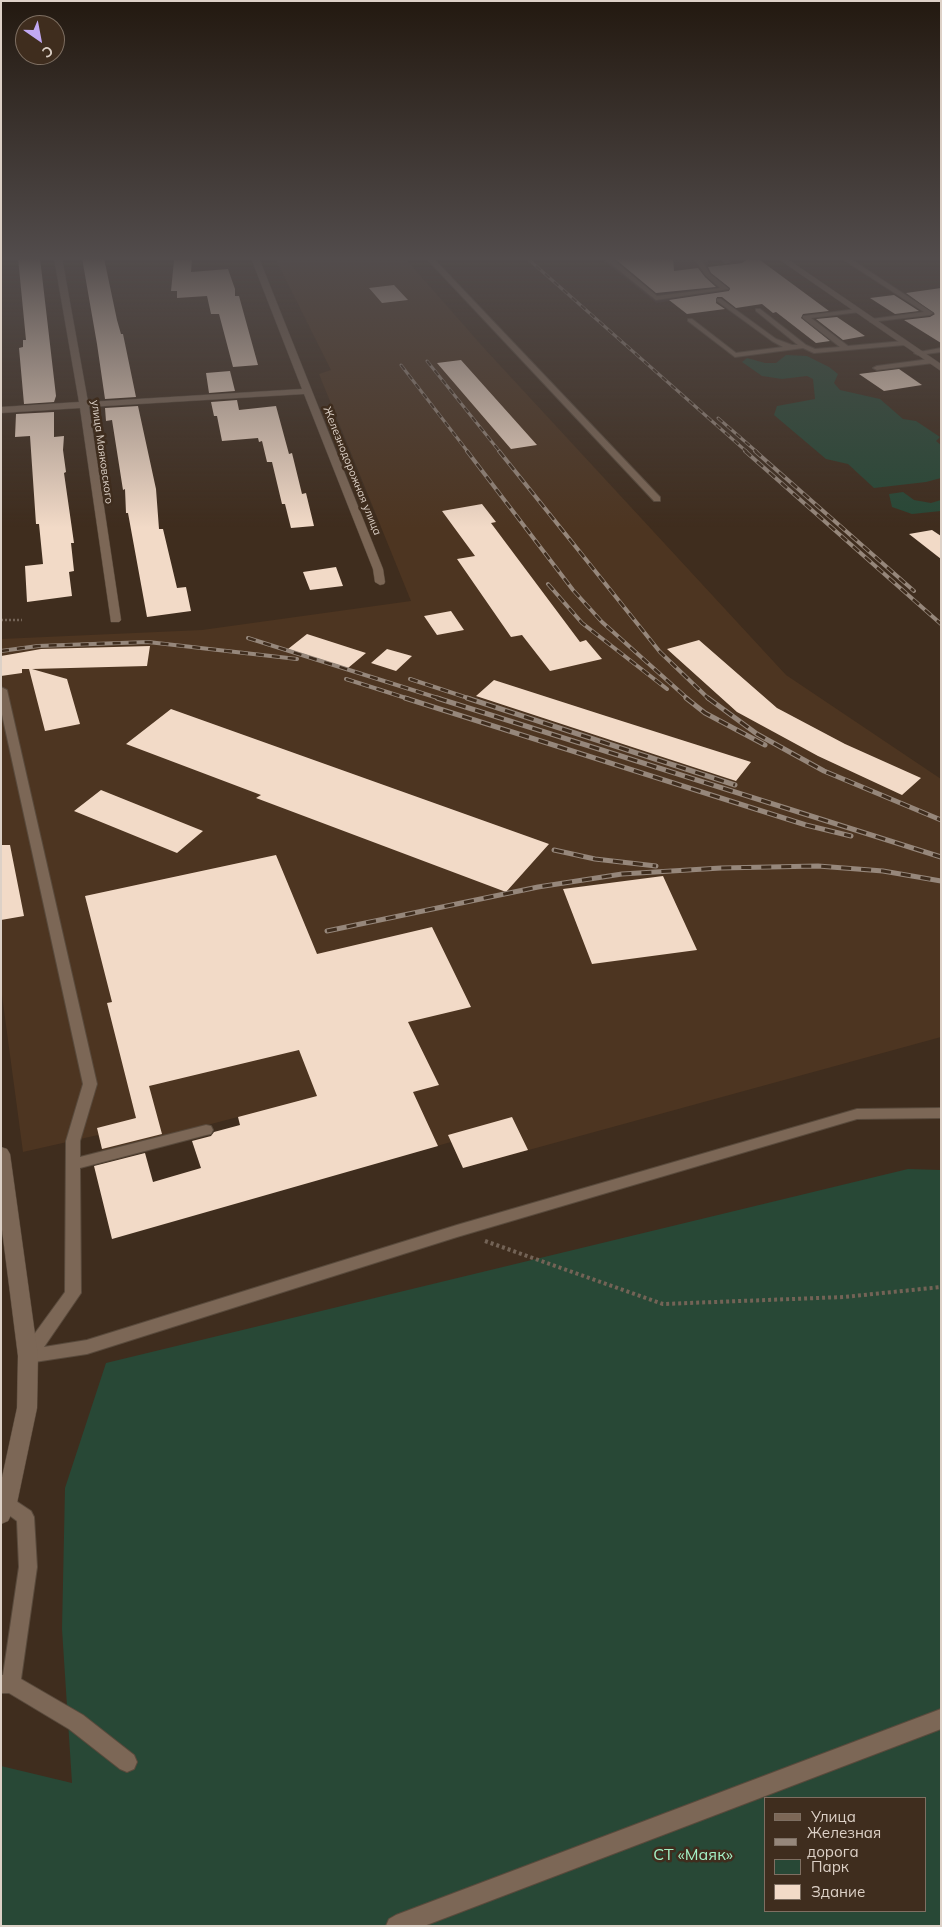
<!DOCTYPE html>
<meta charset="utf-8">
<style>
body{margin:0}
#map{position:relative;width:942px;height:1927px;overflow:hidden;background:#3f2d1e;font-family:Mulish,sans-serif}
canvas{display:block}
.frame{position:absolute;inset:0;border:2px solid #ddd1c7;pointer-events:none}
.legend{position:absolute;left:764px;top:1797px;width:162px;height:115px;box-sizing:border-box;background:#3f2d1e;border:1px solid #7e6f62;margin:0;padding:6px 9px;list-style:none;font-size:15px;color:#ddd1c7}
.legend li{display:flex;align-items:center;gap:10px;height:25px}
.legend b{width:25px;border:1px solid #7e6f62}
.north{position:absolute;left:15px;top:15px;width:50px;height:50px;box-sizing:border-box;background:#3f2d1e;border:1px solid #7e6f62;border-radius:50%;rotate:147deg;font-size:14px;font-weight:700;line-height:20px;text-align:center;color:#ddd1c7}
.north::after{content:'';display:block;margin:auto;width:18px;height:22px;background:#c1a8f3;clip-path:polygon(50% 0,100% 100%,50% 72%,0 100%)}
</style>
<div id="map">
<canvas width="942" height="1927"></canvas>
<div class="frame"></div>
<ul class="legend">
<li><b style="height:6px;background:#7c6756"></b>Улица</li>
<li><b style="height:6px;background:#96877b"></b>Железная дорога</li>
<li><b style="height:14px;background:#284836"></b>Парк</li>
<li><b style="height:14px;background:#f2dac7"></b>Здание</li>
</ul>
<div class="north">С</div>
</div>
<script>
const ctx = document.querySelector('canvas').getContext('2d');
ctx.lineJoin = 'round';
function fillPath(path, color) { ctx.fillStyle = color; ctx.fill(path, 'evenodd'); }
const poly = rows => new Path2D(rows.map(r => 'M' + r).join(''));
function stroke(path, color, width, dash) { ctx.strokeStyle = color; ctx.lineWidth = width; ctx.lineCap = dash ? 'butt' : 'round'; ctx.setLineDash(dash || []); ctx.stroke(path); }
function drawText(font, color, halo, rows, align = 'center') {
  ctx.font = font + ' Mulish,sans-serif'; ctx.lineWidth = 5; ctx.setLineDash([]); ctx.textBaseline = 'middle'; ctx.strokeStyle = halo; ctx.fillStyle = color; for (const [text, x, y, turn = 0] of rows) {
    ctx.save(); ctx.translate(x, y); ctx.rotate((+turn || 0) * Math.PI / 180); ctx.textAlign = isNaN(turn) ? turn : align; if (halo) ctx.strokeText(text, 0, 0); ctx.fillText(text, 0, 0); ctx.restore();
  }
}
fillPath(poly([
 [600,258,706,258,710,264,707,265,739,292,656,303]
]), '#47342d');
fillPath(poly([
 [275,258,405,258,483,347,786,675,941,779,941,1037,463,1168,451,1142,264,1195,238,1117,103,1152,98,1135,23,1152,1,988,1,639,202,630,411,601,319,374,331,370]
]), '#4d3521');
fillPath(poly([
 [786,355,807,356,829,367,838,374,834,383,840,390,880,399,903,419,916,421,940,437,936,441,941,445,941,478,926,482,874,488,848,464,826,459,774,415,777,406,815,399,813,379,807,376,782,379,762,376,742,362,747,358,765,363,776,363],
 [903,492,914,500,931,503,941,500,941,511,912,514,892,507,889,494],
 [908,1169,941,1170,941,1926,1,1926,1,1766,72,1783,62,1629,65,1488,106,1363],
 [766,1798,926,1798,926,1911,766,1911]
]), '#284836');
fillPath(poly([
 [18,258,40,258,56,396,54,402,24,404,19,348,23,347,23,340,26,340],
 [82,258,104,258,117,320,121,334,123,334,136,397,105,399,97,344],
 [614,258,673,258,674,271,698,268,705,277,716,287,656,293],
 [192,259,191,272,228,269,235,289,235,296,239,296,258,365,233,367,219,314,211,314,207,296,177,298,177,291,171,291,174,260],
 [748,259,760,260,829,311,803,314,801,318,830,341,816,343,776,312,773,313,762,304,736,308,722,297,717,297,716,303,725,309,687,314,669,300,729,291,730,288,711,273,708,267,742,263],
 [394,285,408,300,382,303,369,288],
 [941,288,941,343,904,320,930,317,935,314,906,293],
 [894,295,919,311,895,314,870,298],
 [837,317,865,336,843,340,816,319],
 [461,360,537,445,511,449,437,363],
 [899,369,922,385,884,391,859,374],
 [230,371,235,391,209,393,206,373],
 [237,400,239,410,276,406,289,454,292,453,302,494,306,493,314,526,291,528,285,504,282,504,272,462,267,462,262,441,259,442,258,438,222,441,217,416,214,416,211,402],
 [138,406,156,489,159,529,163,529,177,588,186,587,191,611,147,617,128,513,126,513,125,489,123,490,112,420,106,421,105,408],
 [54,412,54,437,64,436,63,450,66,472,64,473,74,543,71,543,74,571,69,572,72,596,27,602,25,566,43,564,39,524,36,524,30,436,15,437,16,414],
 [482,504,496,522,491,523,580,642,586,640,602,659,550,671,522,635,511,637,457,559,475,556,442,511],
 [932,530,941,536,941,559,909,534],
 [336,567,343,586,310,590,303,572],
 [451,611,464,630,437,635,424,616],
 [307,634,366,653,348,668,288,649],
 [699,640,777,708,845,744,921,778,902,795,818,756,737,712,667,649],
 [150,646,147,666,32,669,67,679,80,724,45,731,29,669,22,669,22,673,1,676,1,656,41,649],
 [387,649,412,656,396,671,371,663],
 [494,680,606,716,751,762,736,781,476,696],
 [171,709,549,844,506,892,256,798,261,795,126,744],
 [101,790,203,831,177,853,74,811],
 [1,845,10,845,24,916,1,920],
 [276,855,317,954,432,927,471,1007,408,1022,439,1085,413,1092,438,1146,112,1239,94,1166,145,1153,153,1182,201,1168,192,1141,211,1136,214,1132,240,1125,238,1117,317,1096,299,1050,149,1086,162,1134,102,1149,97,1128,136,1118,107,1003,112,1002,85,896],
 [663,876,697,950,592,964,563,889],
 [512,1117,528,1150,463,1168,448,1135]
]), '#f2dac7');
const service = poly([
 [426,258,433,258,660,497,660,501,654,501,426,258],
 [604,258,611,258,657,296,720,288,706,276,694,258,700,258,710,274,729,289,656,300,604,258],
 [721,258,727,258,730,262,725,263,721,258],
 [841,258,849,258,933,313,930,315,870,322,870,320,872,319,924,312,841,258],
 [717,299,721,299,776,339,792,345,798,345,756,311,756,309,760,309,806,345,815,349,840,347,803,318,803,316,857,309,859,310,859,312,811,318,848,346,904,341,907,343,904,345,814,353,803,348,735,357,688,321,688,319,692,319,736,353,783,347,772,341,717,301,717,299],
 [941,348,941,352,918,355,914,353,941,348],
 [930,359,934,361,933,363,877,370,873,368,877,366,930,359],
 [1,687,7,690,97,1084,80,1141,80,1157,206,1125,211,1126,213,1130,211,1134,206,1135,80,1168,81,1293,44,1347,87,1340,457,1225,857,1109,941,1108,941,1118,857,1119,457,1237,87,1354,28,1363,22,1361,20,1356,22,1351,65,1292,66,1141,83,1084,1,710,1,687],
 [7,1495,31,1511,34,1517,37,1567,21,1679,83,1715,134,1755,137,1762,134,1769,127,1772,120,1769,69,1729,9,1693,1,1693,1,1675,3,1675,19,1567,17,1521,1,1509,1,1497,7,1495],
 [941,1709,941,1729,424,1926,386,1926,389,1919,396,1915,941,1709]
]);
const minor = poly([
 [54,258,62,258,88,402,302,389,251,258,259,258,383,569,385,582,384,584,380,585,375,582,373,569,304,394,89,407,121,620,119,622,111,622,80,408,1,413,1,407,79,402,54,258],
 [1,1147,7,1149,10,1154,38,1356,37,1408,17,1503,8,1521,1,1524,1,1482,17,1408,18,1356,1,1222,1,1147]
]);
const tertiary = poly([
 [777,258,786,258,941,364,941,371,777,258]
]);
stroke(service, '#594a3c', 2);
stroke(minor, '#594a3c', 1);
stroke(tertiary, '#594a3c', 1);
stroke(poly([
 [1,620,22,620]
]), '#736356', 2.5, [2, 2]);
stroke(poly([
 [485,1241,663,1304,844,1297,941,1287]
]), '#736356', 4, [3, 3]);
fillPath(service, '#7c6756');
fillPath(minor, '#7c6756');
fillPath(tertiary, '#7c6756');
const railFar2 = poly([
 [527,258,747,452],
 [427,361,500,452],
 [401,365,468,452],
 [718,418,757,452]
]);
const railFar1 = poly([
 [467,451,573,590,602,622,688,699],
 [499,451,660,652,709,699],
 [745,451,941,624],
 [755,451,914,591],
 [548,584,582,623,667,689],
 [248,638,441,699],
 [1,651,38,646,148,642,297,659],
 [346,679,409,699],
 [410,679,471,699]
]);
const rail = poly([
 [405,698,806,825,851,836],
 [437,698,941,857],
 [467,698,735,785],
 [686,698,705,713,765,745],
 [708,698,757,734,824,771,941,820],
 [554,850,595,859,656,866],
 [327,931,538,887,622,874,721,868,818,866,883,871,941,881]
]);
stroke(railFar2, '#96877b', 3);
stroke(railFar1, '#96877b', 4);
stroke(rail, '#96877b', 5);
stroke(railFar2, '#3f2d1e', 2, [6]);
stroke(railFar1, '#3f2d1e', 2.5, [8]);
stroke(rail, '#3f2d1e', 3, [10]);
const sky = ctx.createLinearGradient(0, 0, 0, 528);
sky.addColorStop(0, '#231910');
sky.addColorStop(0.49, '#524c4c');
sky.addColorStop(1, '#524c4c00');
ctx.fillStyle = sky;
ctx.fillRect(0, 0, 942, 528);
drawText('11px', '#ddd1c7', '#3f2d1e', [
 ["улица Маяковского",102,452,82],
 ["Железнодорожная улица",352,471,68]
]);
drawText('16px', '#a4f1c6', '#3f2d1e', [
 ["СТ «Маяк»",693,1855]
]);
</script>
